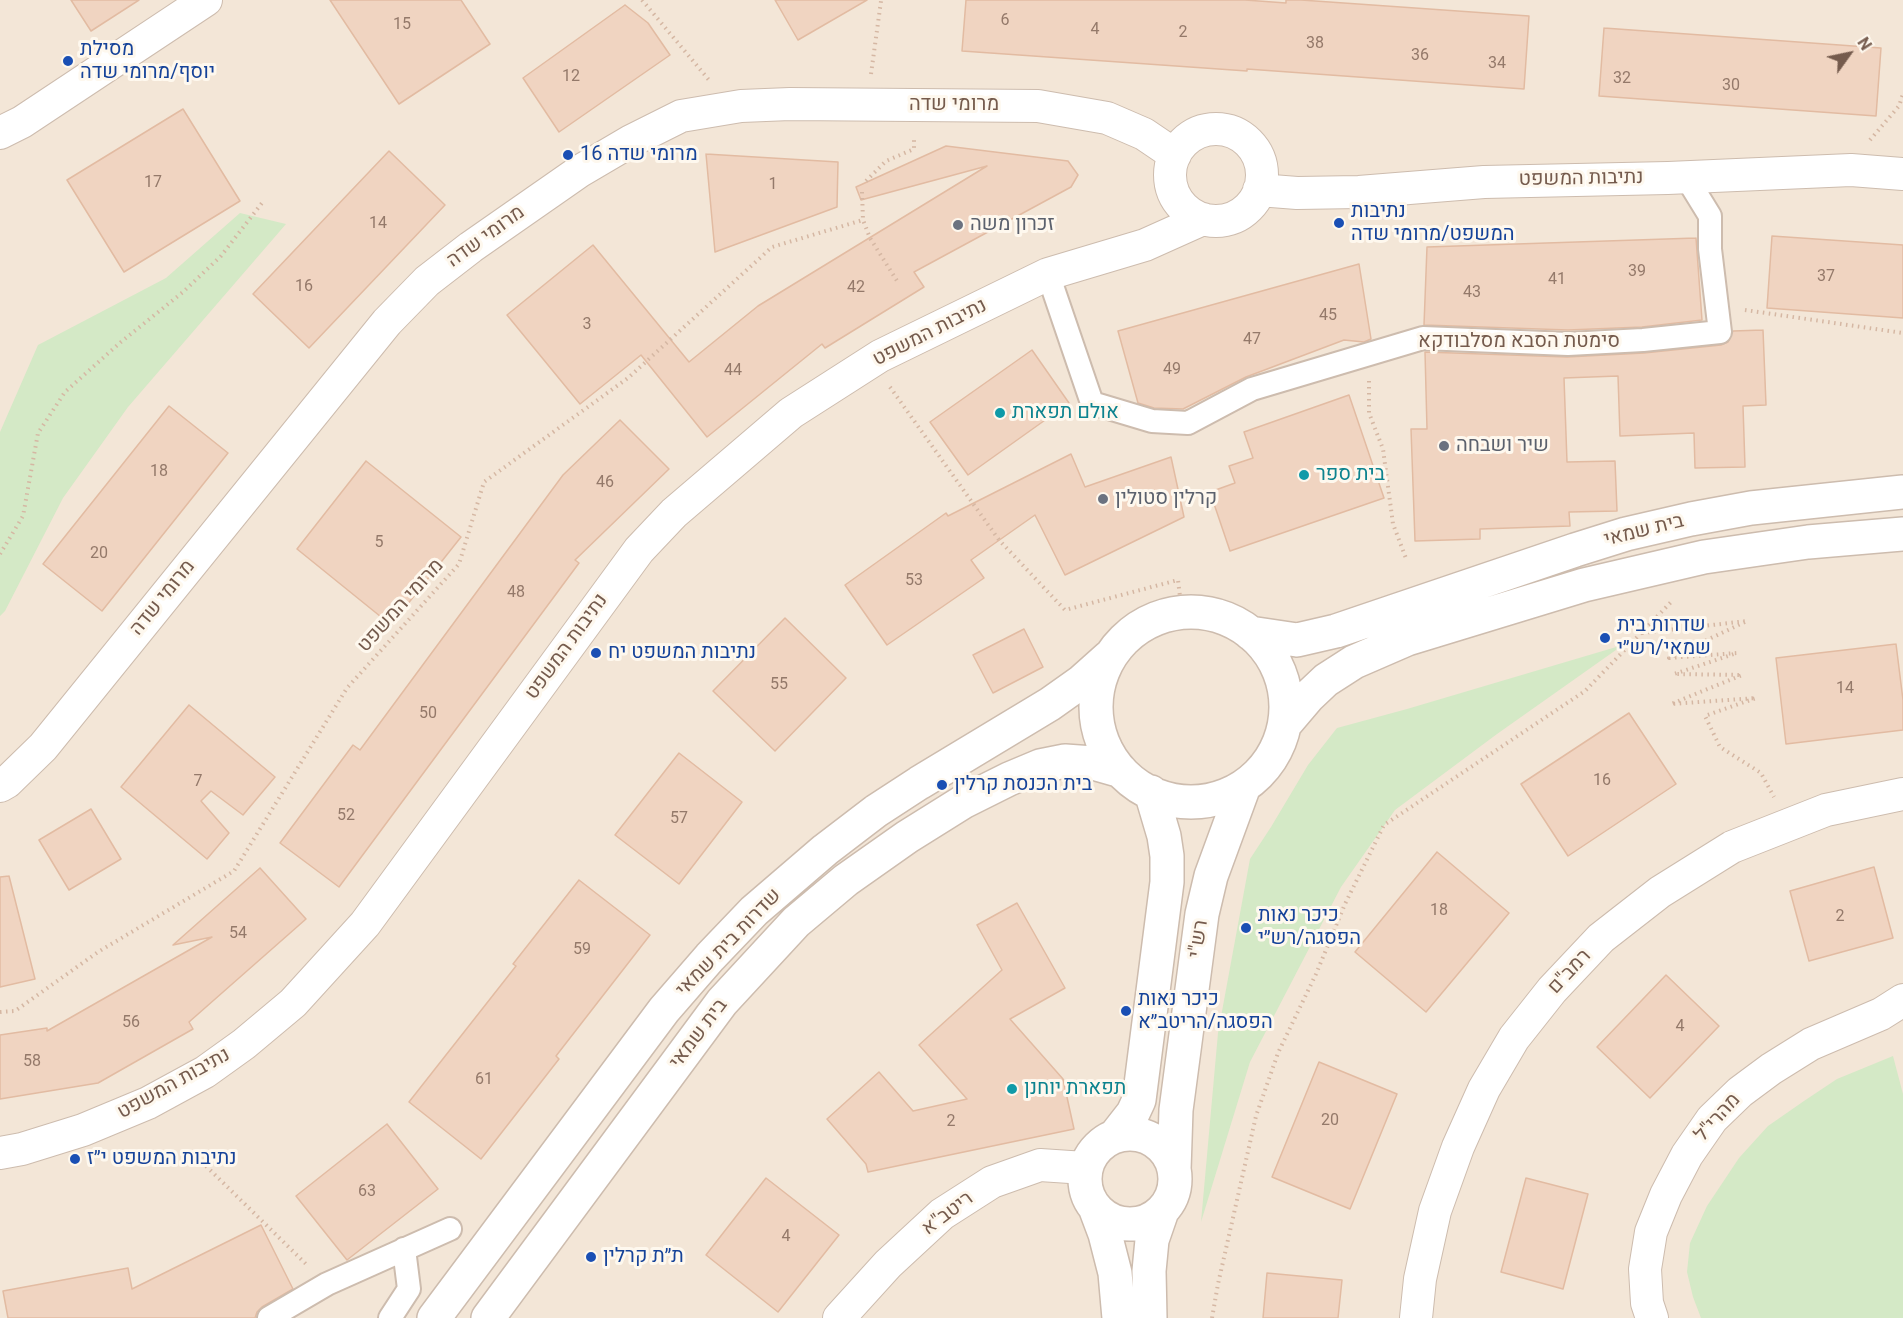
<!DOCTYPE html>
<meta charset="utf-8">
<style>
body{margin:0}
#map{position:relative;width:1903px;height:1318px;overflow:hidden;background:#fcf4e8;font-family:Roboto,sans-serif}
canvas{display:block}
.north{position:absolute;left:1819px;top:24px;width:60px;height:60px;-webkit-text-stroke:4px #fef8ee;paint-order:stroke;rotate:57deg;font-size:16px;font-weight:700;line-height:24px;text-align:center;color:#755b4d}
.north::after{content:'';display:block;margin:auto;width:21px;height:27px;background:#755b4d;clip-path:polygon(50% 0,100% 100%,50% 72%,0 100%)}
</style>
<div id="map">
<canvas width="1903" height="1318"></canvas>
<div class="north">N</div>
</div>
<script>
const ctx = document.querySelector('canvas').getContext('2d');
ctx.lineJoin = 'round';
function fillPath(path, color) { ctx.fillStyle = color; ctx.fill(path, 'evenodd'); }
const poly = rows => new Path2D(rows.map(r => 'M' + r).join(''));
function stroke(path, color, width, dash) { ctx.strokeStyle = color; ctx.lineWidth = width; ctx.lineCap = dash ? 'butt' : 'round'; ctx.setLineDash(dash || []); ctx.stroke(path); }
function drawText(font, color, halo, rows, align = 'center') {
  ctx.font = font + ' Roboto,Heebo,sans-serif'; ctx.lineWidth = 6; ctx.setLineDash([]); ctx.textBaseline = 'middle'; ctx.strokeStyle = halo; ctx.fillStyle = color; for (const [text, x, y, turn = 0] of rows) {
    ctx.save(); ctx.translate(x, y); ctx.rotate((+turn || 0) * Math.PI / 180); ctx.textAlign = isNaN(turn) ? turn : align; if (halo) ctx.strokeText(text, 0, 0); ctx.fillText(text, 0, 0); ctx.restore();
  }
}
fillPath(poly([
 [0,0,1903,0,1903,1318,0,1318]
]), '#f3e6d7');
fillPath(poly([
 [240,213,286,224,128,407,63,498,5,611,0,616,0,432,38,345,166,278],
 [1623,645,1497,734,1395,810,1341,887,1250,1062,1201,1222,1218,1033,1250,859,1271,827,1308,765,1337,728,1407,709],
 [1893,1056,1903,1094,1903,1318,1701,1318,1693,1297,1687,1272,1690,1243,1707,1206,1739,1158,1768,1126,1804,1101,1837,1079]
]), '#d4e9c6');
const building = poly([
 [71,0,139,0,91,31,71,0],
 [330,0,461,0,490,44,399,104,330,0],
 [775,0,867,0,798,40,775,0],
 [966,0,1245,0,1286,3,1286,0,1301,0,1529,16,1524,89,1247,69,1247,71,962,51,966,0],
 [625,5,648,23,670,55,559,132,523,78,625,5],
 [1604,28,1881,48,1876,116,1599,96,1604,28],
 [183,109,240,201,124,272,67,180,183,109],
 [946,146,1068,161,1078,175,1071,187,914,272,924,287,825,348,822,344,707,437,641,355,580,404,507,315,593,245,689,362,758,306,987,166,861,200,856,187,946,146],
 [389,151,445,205,309,348,253,294,389,151],
 [706,154,838,162,837,207,715,252,706,154],
 [1772,236,1903,245,1903,318,1767,308,1772,236],
 [1696,238,1702,320,1642,327,1568,330,1424,325,1427,247,1696,238],
 [1359,264,1371,339,1364,342,1344,340,1246,377,1183,409,1154,408,1138,403,1118,331,1359,264],
 [1763,330,1766,405,1743,406,1745,467,1695,468,1694,433,1620,436,1618,376,1564,378,1567,462,1615,461,1617,511,1569,512,1570,526,1480,529,1480,539,1415,541,1411,429,1427,429,1425,352,1567,357,1644,353,1721,345,1728,342,1733,331,1763,330],
 [1032,350,1069,403,968,475,930,422,1032,350],
 [1349,395,1384,498,1230,551,1210,492,1235,483,1229,466,1253,458,1244,432,1349,395],
 [169,406,228,453,102,611,43,564,169,406],
 [620,420,669,469,575,560,579,563,339,887,280,843,353,745,360,750,563,475,620,420],
 [1071,454,1085,487,1171,457,1184,517,1065,575,1035,515,971,560,984,578,887,645,845,585,946,513,948,516,1071,454],
 [366,461,461,537,391,625,297,549,366,461],
 [785,618,846,678,775,751,713,691,785,618],
 [1024,629,1043,667,993,693,973,655,1024,629],
 [1896,644,1903,700,1903,730,1786,744,1776,658,1896,644],
 [189,705,275,777,243,815,211,791,201,801,229,833,207,859,121,787,189,705],
 [1629,713,1676,784,1568,856,1521,784,1629,713],
 [679,753,742,802,679,884,615,835,679,753],
 [91,809,121,859,69,890,39,840,91,809],
 [1437,852,1509,913,1426,1012,1355,952,1437,852],
 [1874,867,1893,938,1809,961,1790,891,1874,867],
 [260,868,306,919,189,1022,193,1029,98,1083,0,1099,0,1035,47,1028,47,1031,212,937,173,945,260,868],
 [9,876,35,979,0,987,0,877,9,876],
 [579,880,650,935,556,1056,559,1059,481,1159,409,1102,516,966,513,964,579,880],
 [1017,903,1065,988,1010,1019,1063,1079,1074,1129,868,1172,866,1164,827,1119,879,1072,913,1111,967,1099,919,1045,1002,970,977,925,1017,903],
 [1666,975,1719,1026,1650,1098,1597,1047,1666,975],
 [1319,1062,1397,1094,1350,1209,1272,1177,1319,1062],
 [387,1124,438,1189,347,1260,296,1196,387,1124],
 [766,1178,839,1235,778,1312,706,1255,766,1178],
 [1526,1178,1588,1194,1563,1289,1501,1272,1526,1178],
 [261,1225,293,1289,262,1307,257,1312,255,1318,8,1318,3,1291,128,1268,132,1289,261,1225],
 [1267,1273,1342,1280,1338,1318,1263,1318,1267,1273]
]);
fillPath(building, '#f0d4c1');
stroke(building, '#e2bba2', 1.5);
const pedestrian = poly([
 [1048,274,1092,403,1152,421,1188,423,1252,389,1423,338,1568,344,1643,340,1720,332,1710,249,1710,216,1686,177],
 [269,1318,327,1284,450,1229],
 [390,1318,409,1289,404,1249]
]);
const minor = poly([
 '1170 175a46 46 0 1 1 92 0a46 46 0 1 1-92 0Z',
 [0,133,22,122,206,0],
 [1259,190,1297,193,1359,192,1484,182,1668,178,1851,170,1903,174],
 [0,786,7,782,43,747,387,322,427,281,471,247,580,171,631,141,681,116,741,106,790,104,1038,106,1107,118,1144,134,1175,155],
 [0,1153,22,1149,83,1130,148,1103,205,1072,244,1044,293,1003,365,924,639,550,674,513,791,413,880,356,1048,274,1145,245,1203,219],
 [839,1318,888,1264,942,1214,992,1182,1040,1165,1085,1168],
 [1416,1318,1420,1279,1435,1211,1458,1147,1484,1089,1514,1038,1552,990,1601,938,1660,892,1732,847,1826,810,1903,794],
 [1652,1318,1647,1303,1645,1269,1651,1232,1666,1195,1687,1155,1712,1119,1740,1092,1771,1069,1811,1044,1881,1014,1903,1000]
]);
const tertiary = poly([
 '1096 707a95 95 0 1 1 190 0a95 95 0 1 1-190 0Z',
 [1250,633,1297,640,1336,631,1575,550,1626,534,1691,519,1751,508,1903,492],
 [1285,724,1308,697,1326,680,1354,662,1407,639,1584,585,1704,557,1808,542,1903,534],
 '1085 1179a45 45 0 1 1 90 0a45 45 0 1 1-90 0Z',
 [1115,1136,1133,1113,1139,1100,1167,882,1167,856,1164,836,1151,792],
 [1174,1170,1176,1110,1202,914,1211,876,1244,786],
 [1096,1210,1105,1234,1115,1273,1119,1318],
 [434,1318,664,1010,710,957,754,911,825,850,876,811,919,783,1050,704,1081,682,1109,657],
 [488,1318,722,1002,796,922,846,880,907,837,963,802,1009,779,1040,766,1065,761,1093,763,1121,771],
 [1150,1318,1149,1271,1152,1240,1162,1211]
]);
stroke(pedestrian, '#cdbcae', 26);
stroke(minor, '#cdbcae', 34);
stroke(tertiary, '#cdbcae', 36);
stroke(poly([
 [642,0,709,80],
 [871,74,881,1,879,0],
 [1870,140,1899,106,1903,94],
 [866,181,886,161,914,149,914,136],
 [862,192,863,220,870,238,899,284],
 [1745,310,1903,333],
 [1369,381,1369,413,1383,449,1393,524,1407,561],
 [890,387,999,540,1065,610,1178,580,1182,613],
 [0,554,23,516,38,433,65,392,121,342,183,292,221,256,262,203],
 [1642,633,1747,621,1669,658,1737,653,1674,674,1742,675,1671,704,1756,698,1705,716,1720,747,1761,773,1774,797],
 [0,1012,15,1011,98,952,234,871,347,688,459,564,484,482,628,378,772,247,863,220],
 [206,1166,307,1265],
 [1212,1318,1218,1284,1256,1116,1278,1053,1316,974,1345,904,1384,825,1585,691,1673,600]
]), '#d5b7a3', 4, [1.5, 4.5]);
stroke(pedestrian, '#fff', 22);
stroke(minor, '#fff', 32);
stroke(tertiary, '#fff', 33);
for (const [x, y, r, color] of [
 [68,61,6,"#1a4fb4"],
 [568,155,6,"#1a4fb4"],
 [1339,223,6,"#1a4fb4"],
 [958,225,6,"#6b7280"],
 [1000,413,6,"#0f9aa8"],
 [1444,446,6,"#6b7280"],
 [1304,475,6,"#0f9aa8"],
 [1103,499,6,"#6b7280"],
 [1605,638,6,"#1a4fb4"],
 [596,653,6,"#1a4fb4"],
 [942,785,6,"#1a4fb4"],
 [1246,928,6,"#1a4fb4"],
 [1126,1011,6,"#1a4fb4"],
 [1012,1089,6,"#0f9aa8"],
 [75,1159,6,"#1a4fb4"],
 [591,1257,6,"#1a4fb4"]
]) { const dot = new Path2D(); dot.arc(x, y, r, 0, 2 * Math.PI); ctx.fillStyle = color; ctx.fill(dot); stroke(dot, '#fef8ee', 2); }
drawText('16px', '#94796a', null, [
 ["6",1005,21],
 ["15",402,25],
 ["4",1095,30],
 ["2",1183,33],
 ["38",1315,44],
 ["36",1420,56],
 ["34",1497,64],
 ["12",571,77],
 ["32",1622,79],
 ["30",1731,86],
 ["17",153,183],
 ["1",773,185],
 ["14",378,224],
 ["39",1637,272],
 ["37",1826,277],
 ["41",1557,280],
 ["16",304,287],
 ["42",856,288],
 ["43",1472,293],
 ["45",1328,316],
 ["3",587,325],
 ["47",1252,340],
 ["49",1172,370],
 ["44",733,371],
 ["18",159,472],
 ["46",605,483],
 ["5",379,543],
 ["20",99,554],
 ["53",914,581],
 ["48",516,593],
 ["55",779,685],
 ["14",1845,689],
 ["50",428,714],
 ["16",1602,781],
 ["7",198,782],
 ["52",346,816],
 ["57",679,819],
 ["18",1439,911],
 ["2",1840,917],
 ["54",238,934],
 ["59",582,950],
 ["56",131,1023],
 ["4",1680,1027],
 ["58",32,1062],
 ["61",484,1080],
 ["20",1330,1121],
 ["2",951,1122],
 ["63",367,1192],
 ["4",786,1237]
]);
drawText('20px', '#164399', '#fef8ee', [
 ["מסילת",80,50],
 ["יוסף/מרומי שדה",80,73],
 ["מרומי שדה 16",580,155],
 ["נתיבות",1351,212],
 ["המשפט/מרומי שדה",1351,235],
 ["שדרות בית",1617,626],
 ["שמאי/רש״י",1617,649],
 ["נתיבות המשפט יח",608,653],
 ["בית הכנסת קרלין",954,785],
 ["כיכר נאות",1258,916],
 ["הפסגה/רש״י",1258,939],
 ["כיכר נאות",1138,1000],
 ["הפסגה/הריטב״א",1138,1023],
 ["נתיבות המשפט י״ז",87,1159],
 ["ת״ת קרלין",603,1257]
], 'left');
drawText('20px', '#755b4d', '#fef8ee', [
 ["מרומי שדה",954,105],
 ["נתיבות המשפט",1581,179,-1],
 ["מרומי שדה",486,237,-36],
 ["נתיבות המשפט",930,333,-27],
 ["סימטת הסבא מסלבודקא",1519,342],
 ["בית שמאי",1644,531,-14],
 ["מרומי שדה",163,598,-51],
 ["מרומי המשפט",401,606,-48],
 ["נתיבות המשפט",567,647,-54],
 ["רש\"י",1199,939,-81],
 ["שדרות בית שמאי",729,943,-46],
 ["רמב\"ם",1570,972,-47],
 ["בית שמאי",699,1034,-53],
 ["נתיבות המשפט",174,1084,-29],
 ["מהרי\"ל",1718,1118,-48],
 ["ריטב\"א",948,1214,-37]
]);
drawText('20px', '#5b616d', '#fef8ee', [
 ["זכרון משה",970,225],
 ["שיר ושבחה",1456,446],
 ["קרלין סטולין",1115,499]
], 'left');
drawText('20px', '#0d838f', '#fef8ee', [
 ["אולם תפארת",1012,413],
 ["בית ספר",1316,475],
 ["תפארת יוחנן",1024,1089]
], 'left');
</script>
